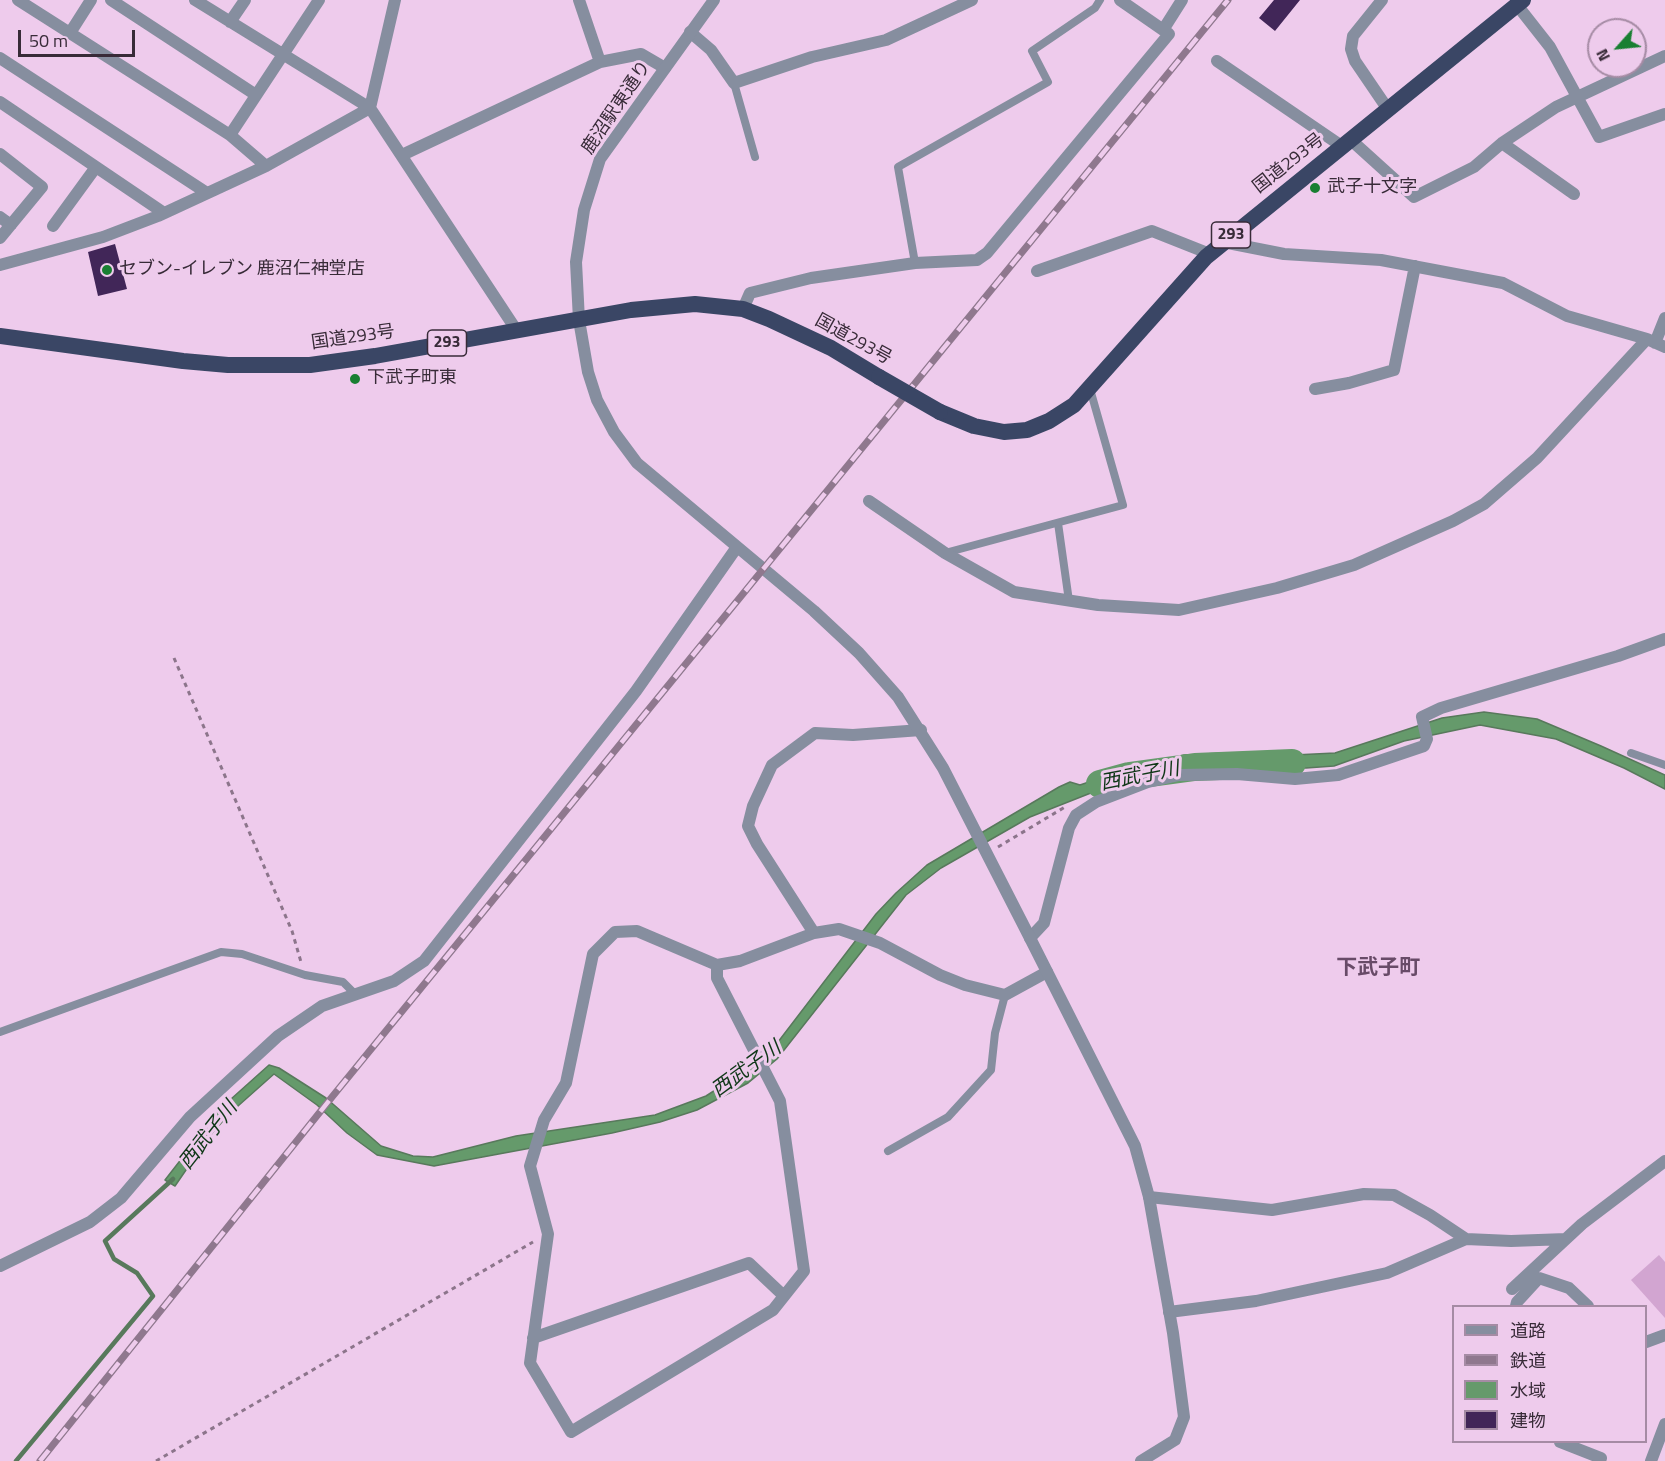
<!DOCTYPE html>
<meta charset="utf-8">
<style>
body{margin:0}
#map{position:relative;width:1665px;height:1461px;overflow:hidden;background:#eecbec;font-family:"Titillium Web","Noto Sans JP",sans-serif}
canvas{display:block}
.legend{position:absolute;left:1452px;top:1305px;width:195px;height:138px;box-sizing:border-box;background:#eecbec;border:2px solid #a58ba4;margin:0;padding:8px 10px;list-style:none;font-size:18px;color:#382b38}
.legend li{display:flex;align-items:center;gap:12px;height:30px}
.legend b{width:30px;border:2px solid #a58ba4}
.north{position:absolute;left:1587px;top:18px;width:60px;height:60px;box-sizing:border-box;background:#eecbec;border:2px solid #a58ba4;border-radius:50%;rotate:243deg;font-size:16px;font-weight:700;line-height:24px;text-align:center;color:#382b38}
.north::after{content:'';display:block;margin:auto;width:21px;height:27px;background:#197f32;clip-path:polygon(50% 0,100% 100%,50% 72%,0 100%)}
.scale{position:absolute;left:18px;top:30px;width:117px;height:27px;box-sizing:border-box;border:3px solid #382b38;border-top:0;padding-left:8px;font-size:18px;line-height:21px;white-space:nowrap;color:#382b38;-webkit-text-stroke:4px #eecbec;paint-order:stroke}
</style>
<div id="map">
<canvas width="1665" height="1461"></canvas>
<ul class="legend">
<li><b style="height:8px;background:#868e9f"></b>道路</li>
<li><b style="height:8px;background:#8f788e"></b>鉄道</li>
<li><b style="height:16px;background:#659a6b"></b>水域</li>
<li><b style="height:16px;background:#412658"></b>建物</li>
</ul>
<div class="north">N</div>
<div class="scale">50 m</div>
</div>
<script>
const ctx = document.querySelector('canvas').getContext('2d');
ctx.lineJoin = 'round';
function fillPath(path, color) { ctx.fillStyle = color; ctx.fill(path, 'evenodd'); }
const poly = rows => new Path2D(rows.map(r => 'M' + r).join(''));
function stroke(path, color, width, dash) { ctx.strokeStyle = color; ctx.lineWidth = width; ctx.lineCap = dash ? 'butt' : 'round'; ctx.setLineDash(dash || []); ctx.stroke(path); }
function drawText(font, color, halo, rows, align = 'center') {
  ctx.font = font + ' "Titillium Web","Noto Sans JP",sans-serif'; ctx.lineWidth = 6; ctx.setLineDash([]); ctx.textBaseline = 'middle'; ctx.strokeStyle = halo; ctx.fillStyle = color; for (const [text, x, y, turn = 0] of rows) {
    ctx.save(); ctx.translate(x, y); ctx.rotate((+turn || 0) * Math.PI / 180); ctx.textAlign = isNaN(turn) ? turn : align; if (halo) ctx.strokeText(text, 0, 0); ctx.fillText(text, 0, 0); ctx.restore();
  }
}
fillPath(poly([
 [1659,1255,1665,1262,1665,1318,1631,1280]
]), '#d2a5d1');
const water = poly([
 [1484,712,1537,719,1601,746,1665,775,1665,789,1624,768,1556,739,1480,725,1404,741,1334,766,1306,768,1201,763,1144,772,1030,817,941,868,906,895,777,1059,748,1083,697,1110,660,1122,612,1133,434,1166,377,1155,347,1133,317,1105,274,1074,229,1114,208,1138,175,1186,165,1180,221,1108,269,1065,279,1068,326,1098,381,1146,413,1156,433,1157,516,1136,655,1115,706,1096,751,1067,778,1042,876,914,896,893,927,865,1059,787,1070,782,1080,785,1127,769,1184,755,1223,753,1253,757,1335,753,1442,718,1484,712]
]);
fillPath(water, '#659a6b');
stroke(water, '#58795c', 1.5);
stroke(poly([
 [16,1461,153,1296,137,1273,114,1259,105,1241,173,1179]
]), '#58795c', 4.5);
stroke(poly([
 [1100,784,1129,776,1195,767,1292,763]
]), '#659a6b', 28);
fillPath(poly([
 [1274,0,1300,0,1275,31,1259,18],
 [115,244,127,289,98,296,88,252]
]), '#412658');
stroke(poly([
 [174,658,292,931,301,962],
 [998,847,1065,807],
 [156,1461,533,1242]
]), '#8c758b', 3, [4.5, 4.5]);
stroke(poly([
 [734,83,755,157],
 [915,263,898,167,1048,82,1032,51,1095,8,1100,0],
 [1058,523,1069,601],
 [945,553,1123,505,1090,389],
 [1631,753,1665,765],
 [0,1032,221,952,242,954,305,975,343,982,355,994],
 [888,1151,948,1117,991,1070,995,1033,1005,995]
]), '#868e9f', 8);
stroke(poly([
 [18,0,230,135,266,166],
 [111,0,256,95],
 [195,0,370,108,517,331],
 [579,0,600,62],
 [1382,0,1353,36,1351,49,1355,61,1387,108],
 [1517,5,1550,47,1599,137,1665,114],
 [230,22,245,0],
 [1163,30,1182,0],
 [690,32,711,50,734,83,812,57,886,40,972,0],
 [70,33,91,0],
 [0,58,207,193],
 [1217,61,1343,147],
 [0,102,164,213],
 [230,135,319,0],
 [1351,140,1414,197,1474,167,1502,143,1556,107,1665,56],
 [1502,143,1574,194],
 [0,154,42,187,0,238],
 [402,155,600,62,641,54,665,68],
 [0,217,11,225],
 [53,226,96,167],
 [1223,242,1284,254,1381,260,1503,283,1567,316,1647,339,1665,347],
 [0,265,103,237,158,216,266,166,370,108,395,0],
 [1037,271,1152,231,1210,254],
 [743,309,750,293,811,278,915,263,977,260,987,253,1169,34,1120,0],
 [1655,343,1665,318],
 [1315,389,1349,383,1394,370,1415,266],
 [869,501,945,553,1014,592,1098,605,1179,610,1277,588,1354,565,1453,521,1484,504,1537,458,1647,339],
 [637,931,717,965,717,978,780,1101,804,1271,773,1310,571,1432,530,1363,548,1234,530,1166,544,1120,566,1083,593,954,615,932,637,931],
 [814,933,757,844,748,826,753,806,772,765,815,733,853,735,921,730],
 [1030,938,1044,923,1069,828,1076,815,1096,802,1148,782,1179,775,1237,774,1295,779,1338,775,1424,746,1427,739,1422,717,1441,708,1618,656,1665,639],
 [717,965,740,961,814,933,839,929,880,943,940,975,965,985,1005,995,1047,972],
 [1149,1197,1272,1210,1364,1194,1394,1195,1430,1215,1466,1239],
 [1512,1289,1582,1224,1665,1161],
 [1516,1306,1517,1302,1539,1278,1569,1288,1588,1306],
 [1169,1312,1256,1301,1387,1273,1466,1239,1511,1241,1566,1239],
 [533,1338,749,1263,784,1296],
 [1646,1342,1665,1335],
 [1560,1442,1601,1458,1600,1461],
 [1651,1461,1665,1424]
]), '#868e9f', 12);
stroke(poly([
 [714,0,600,159,584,210,576,262,579,320,588,372,597,400,614,432,637,463,814,611,859,653,898,697,943,768,1030,938,1135,1146,1149,1197,1173,1333,1184,1417,1175,1440,1141,1461],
 [0,1266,90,1222,121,1198,190,1117,278,1036,322,1006,394,981,424,961,636,691,737,547]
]), '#868e9f', 12);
stroke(poly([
 [0,336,183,361,228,365,310,365,375,356,631,310,695,304,743,309,769,319,831,348,879,377],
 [940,412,974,426,1004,432,1027,430,1049,421,1074,405,1206,257,1523,0]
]), '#3a4665', 16);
const rail = poly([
 [40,1461,332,1097,1228,0]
]);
stroke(rail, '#8f788e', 7);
stroke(rail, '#eecbec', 4.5, [14]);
stroke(poly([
 [879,377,940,412]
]), '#3a4665', 16);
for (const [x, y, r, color] of [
 [1315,188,6,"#197f32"],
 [107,270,6,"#197f32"],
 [355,379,6,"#197f32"]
]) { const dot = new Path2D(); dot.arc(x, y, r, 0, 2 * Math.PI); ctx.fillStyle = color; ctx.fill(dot); stroke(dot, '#eecbec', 2); }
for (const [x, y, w] of [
 [1231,235,39],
 [447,343,39]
]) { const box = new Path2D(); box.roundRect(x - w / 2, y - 13, w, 26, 4.5); ctx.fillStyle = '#eecbec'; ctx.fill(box); stroke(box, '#382b38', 1.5); }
drawText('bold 16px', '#382b38', null, [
 ["293",1231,235],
 ["293",447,343]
]);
drawText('18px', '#382b38', '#eecbec', [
 ["鹿沼駅東通り",617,108,-56],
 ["国道293号",1289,164,-38],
 ["国道293号",353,338,-8],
 ["国道293号",853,340,29]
]);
drawText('18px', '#382b38', '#eecbec', [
 ["武子十文字",1327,188],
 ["セブン-イレブン 鹿沼仁神堂店",119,270],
 ["下武子町東",367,379]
], 'left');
drawText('italic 20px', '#0f3717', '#eecbec', [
 ["西武子川",1140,777,-11],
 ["西武子川",747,1070,-36],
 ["西武子川",209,1136,-52]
]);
drawText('bold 21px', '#684b68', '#eecbec', [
 ["下武子町",1378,969]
]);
</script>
